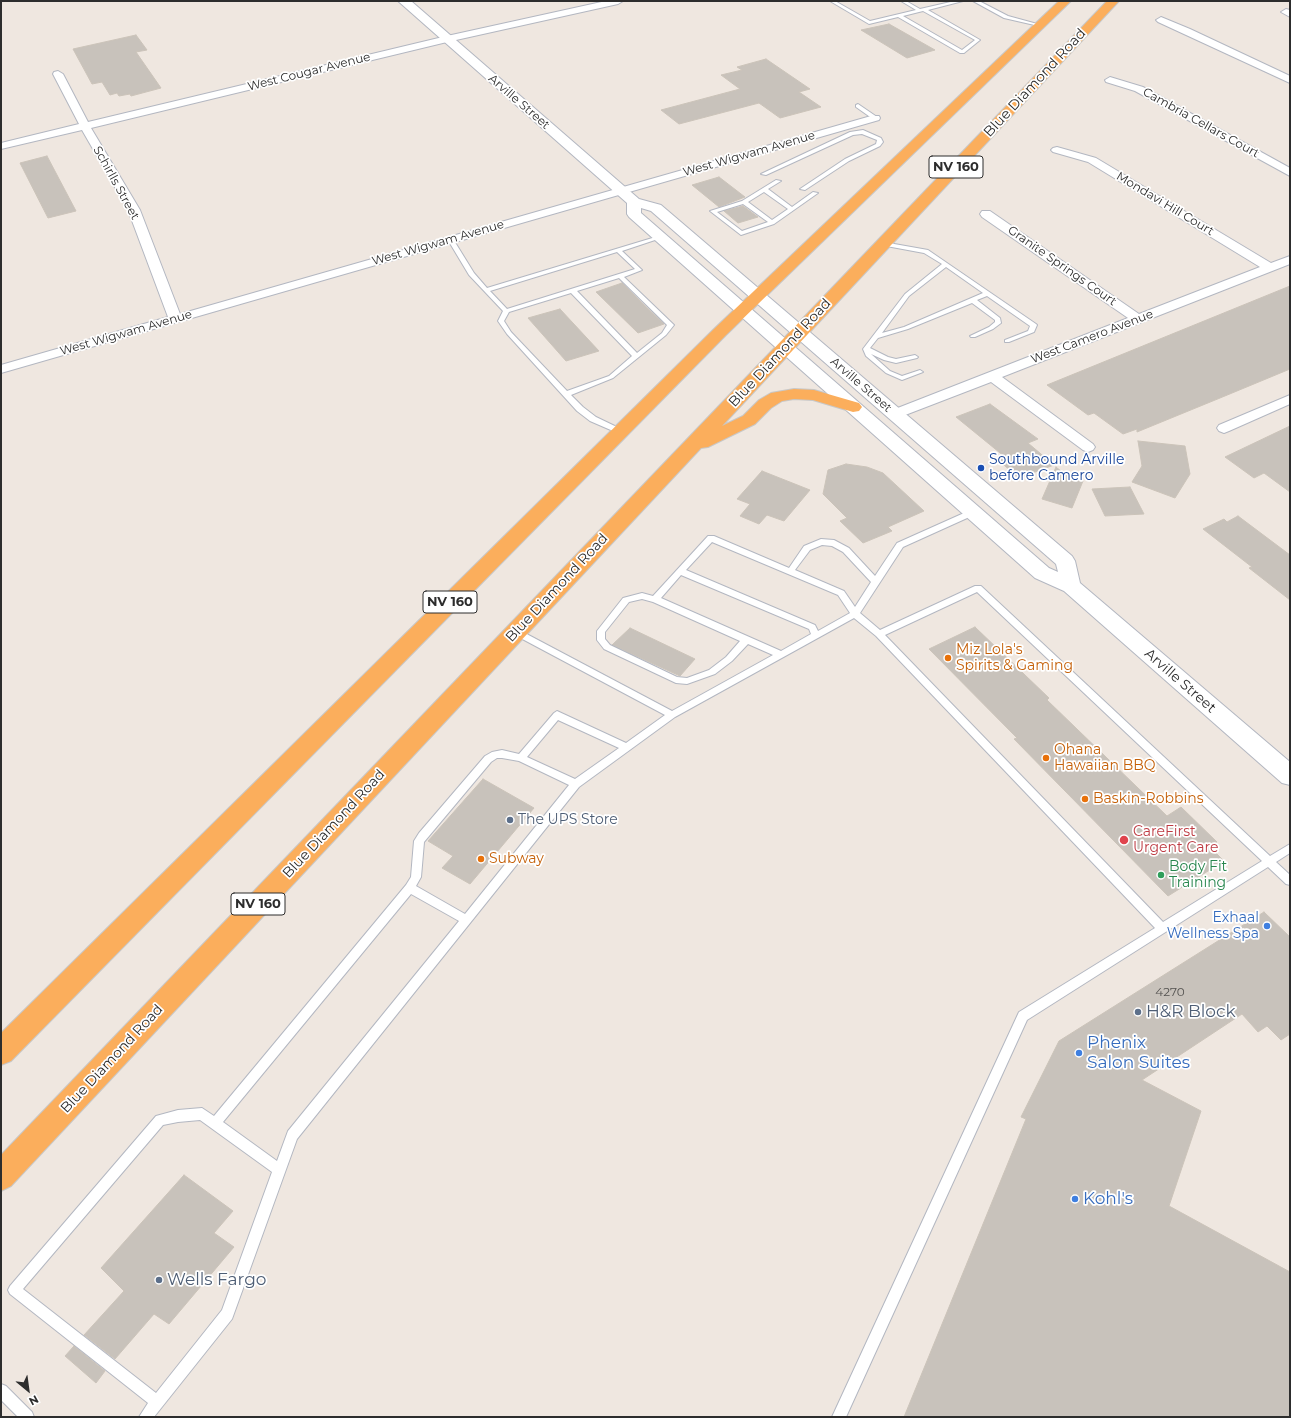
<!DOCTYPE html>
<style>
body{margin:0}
#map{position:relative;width:1291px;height:1418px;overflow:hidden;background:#efe7e0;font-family:Montserrat,sans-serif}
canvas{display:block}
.frame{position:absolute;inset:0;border:2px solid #2d2d2d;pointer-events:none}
.north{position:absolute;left:8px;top:1370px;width:40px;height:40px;-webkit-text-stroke:3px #fff;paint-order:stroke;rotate:151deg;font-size:11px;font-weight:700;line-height:16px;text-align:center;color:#2d2d2d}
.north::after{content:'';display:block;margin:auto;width:14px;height:18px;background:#2d2d2d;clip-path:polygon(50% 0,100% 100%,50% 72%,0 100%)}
</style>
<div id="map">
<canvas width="1291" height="1418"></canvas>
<div class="frame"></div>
<div class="north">N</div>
</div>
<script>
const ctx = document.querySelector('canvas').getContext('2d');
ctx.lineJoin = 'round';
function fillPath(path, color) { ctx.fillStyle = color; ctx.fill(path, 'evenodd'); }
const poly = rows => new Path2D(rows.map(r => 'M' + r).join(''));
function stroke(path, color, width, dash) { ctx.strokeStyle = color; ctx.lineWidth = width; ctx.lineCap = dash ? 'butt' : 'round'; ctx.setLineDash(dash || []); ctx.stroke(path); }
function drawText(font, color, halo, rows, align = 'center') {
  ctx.font = font + ' Montserrat,sans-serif'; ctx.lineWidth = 3.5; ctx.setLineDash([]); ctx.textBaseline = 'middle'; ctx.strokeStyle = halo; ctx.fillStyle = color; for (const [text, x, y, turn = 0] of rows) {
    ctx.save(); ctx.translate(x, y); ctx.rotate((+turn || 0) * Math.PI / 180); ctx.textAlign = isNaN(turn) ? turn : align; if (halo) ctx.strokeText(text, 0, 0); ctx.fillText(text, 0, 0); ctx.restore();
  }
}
const building = poly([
 [889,24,935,50,907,58,861,30,889,24],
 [136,35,147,50,136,52,161,88,131,96,130,94,119,96,117,93,110,95,102,82,92,84,73,49,136,35],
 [766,59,810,89,799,92,821,107,780,118,759,103,679,124,661,110,740,89,721,75,742,70,737,67,766,59],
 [47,156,76,211,48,218,20,163,47,156],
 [719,177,745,197,719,207,692,185,719,177],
 [743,206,758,217,738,223,724,211,743,206],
 [622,283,638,299,664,324,638,333,596,292,622,283],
 [1290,286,1290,369,1220,398,1137,432,1137,429,1123,434,1094,413,1088,415,1047,385,1290,286],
 [560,309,599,351,566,361,528,318,560,309],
 [990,404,1038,439,1028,443,1054,465,1019,478,998,460,1005,457,956,417,990,404],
 [1290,426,1290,492,1264,473,1254,478,1225,457,1290,426],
 [1138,441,1185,446,1190,474,1175,498,1132,482,1142,466,1138,441],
 [846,464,867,467,883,473,924,511,888,527,892,531,863,543,840,521,847,518,823,494,828,470,846,464],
 [1056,467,1067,476,1083,481,1072,508,1042,499,1056,467],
 [762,471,810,490,784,521,767,515,759,524,740,516,750,504,737,499,762,471],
 [1130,487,1144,514,1105,516,1092,489,1130,487],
 [1238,516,1290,555,1290,600,1249,568,1252,567,1203,529,1224,519,1227,522,1238,516],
 [975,627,1049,698,1047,700,1167,816,1181,807,1217,842,1209,846,1224,861,1168,896,1014,739,1017,738,929,649,975,627],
 [630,628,695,659,680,676,612,645,630,628],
 [483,779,534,808,470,884,442,868,453,856,428,841,483,779],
 [1264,912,1290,937,1290,1034,1281,1040,1267,1026,1258,1032,1242,1014,1142,1080,1201,1111,1169,1206,1290,1272,1290,1417,904,1417,1026,1119,1021,1117,1059,1041,1264,912],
 [184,1175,233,1211,214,1233,234,1247,169,1324,154,1314,115,1359,84,1335,124,1291,101,1268,184,1175],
 [74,1346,105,1371,96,1383,65,1356,74,1346]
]);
fillPath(building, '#c8c2bb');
stroke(building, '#cbc3b9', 1);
const service = poly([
 [830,1,835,1,870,21,916,10,901,1,906,1,920,9,955,1,963,1,928,10,980,40,964,53,960,53,898,17,869,24,830,1],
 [923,11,975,40,962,50,903,16,923,11],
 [973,1,979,1,1008,16,1041,25,1039,26,1004,18,973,1],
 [858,104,877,117,877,119,873,119,856,107,856,105,858,104],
 [863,130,881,138,883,142,880,146,849,161,805,190,800,189,845,159,876,144,877,140,862,134,853,135,766,175,761,174,850,132,863,130],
 [776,180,781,181,768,189,792,207,813,192,818,193,774,224,741,235,710,211,742,201,776,180],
 [764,192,788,209,772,220,748,202,764,192],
 [743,204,768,222,742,231,717,212,743,204],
 [659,236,664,237,622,251,642,270,624,277,674,325,666,335,613,378,571,395,583,407,596,417,623,430,624,432,620,434,590,421,577,411,507,334,498,321,503,311,469,275,448,240,453,239,474,273,487,288,659,236],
 [617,252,635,269,507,309,490,291,617,252],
 [619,278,667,325,662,333,637,353,577,291,619,278],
 [571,293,632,356,609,376,567,391,511,332,504,321,509,312,571,293],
 [883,242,928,250,1036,324,1037,325,1034,332,1009,342,1005,342,1005,340,1028,331,1030,326,987,296,977,300,1000,318,1001,323,993,329,975,337,971,337,970,336,989,327,995,322,995,320,972,303,908,329,878,338,870,348,888,357,896,359,915,355,918,357,917,358,896,363,884,360,871,354,890,371,902,376,920,370,923,372,902,380,886,373,866,356,863,349,905,294,942,264,924,253,881,245,881,243,883,242],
 [946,267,983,293,904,327,882,333,909,296,946,267],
 [973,509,977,512,976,514,903,547,860,613,880,630,975,586,981,586,1270,856,1290,844,1290,853,1276,862,1290,875,1290,885,1286,884,1268,867,1027,1020,846,1417,832,1417,1019,1012,1155,928,876,636,854,618,675,717,579,787,297,1139,232,1319,154,1417,139,1417,148,1403,10,1294,8,1290,10,1286,156,1116,178,1110,202,1108,214,1116,406,885,411,877,414,841,419,833,485,756,492,752,502,750,519,754,554,713,557,711,626,743,665,715,513,634,512,632,513,630,519,630,672,711,773,655,748,644,732,661,715,674,687,684,676,683,604,649,597,640,597,631,623,598,642,593,653,596,708,536,714,536,789,568,804,546,821,539,834,540,849,548,875,576,897,543,973,509],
 [712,542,838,595,850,613,818,631,815,625,686,570,712,542],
 [822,545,832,546,843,552,871,582,855,607,844,591,795,570,810,550,822,545],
 [681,575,809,629,811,634,781,651,661,598,681,575],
 [977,592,1262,861,1163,922,885,635,977,592],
 [642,599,653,602,740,641,726,657,709,670,687,678,677,677,610,645,605,639,605,632,629,602,642,599],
 [558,720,619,748,575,779,527,757,558,720],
 [497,758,502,758,519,761,569,785,465,914,416,886,421,877,424,842,491,762,497,758],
 [411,894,459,921,288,1131,277,1161,223,1122,411,894],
 [200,1120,272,1172,222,1310,156,1393,23,1289,163,1125,178,1122,200,1120],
 [1,1384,6,1386,32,1412,34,1417,18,1417,1,1400,1,1384]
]);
const minor = poly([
 [606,1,623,1,618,4,447,42,91,128,140,210,180,314,871,116,879,116,880,118,879,120,1,373,1,365,168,317,128,210,82,130,1,149,1,143,79,124,53,74,54,72,58,71,63,74,88,122,447,36,606,1],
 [1286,9,1290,10,1290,17,1281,12,1286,9],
 [1161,17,1190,29,1290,76,1290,83,1158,22,1156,20,1161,17],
 [1110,77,1143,87,1290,168,1290,176,1135,91,1106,82,1105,80,1110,77],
 [1057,147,1096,158,1271,263,1290,256,1290,264,1002,377,1093,444,1095,447,1093,450,1088,452,1083,450,991,382,900,417,895,418,890,417,888,414,890,411,1128,318,982,217,980,214,982,211,990,211,1139,314,1260,267,1088,162,1053,152,1051,150,1053,148,1057,147],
 [1290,395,1290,404,1229,431,1224,433,1219,431,1217,428,1219,425,1290,395]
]);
const tertiary = poly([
 [398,1,411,1,639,199,661,205,1072,556,1075,561,1080,583,1290,762,1290,785,1282,783,1064,591,1035,578,629,217,627,214,627,203,398,1],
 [641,208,651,211,1056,564,1058,572,1049,568,641,213,641,208]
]);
const trunk = poly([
 [1059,1,1071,1,726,335,11,1061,1,1065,1,1033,714,329,1059,1],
 [1107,1,1119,1,722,426,743,416,759,400,771,393,794,389,814,390,859,403,862,407,859,411,853,412,813,400,794,399,782,401,771,408,755,424,708,447,701,448,11,1186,1,1191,1,1155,1107,1]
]);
stroke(service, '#b3b7c1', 2);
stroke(minor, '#b3b7c1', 2);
stroke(tertiary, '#b3b7c1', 2);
stroke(trunk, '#c8c8c8', 2);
fillPath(service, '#fff');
fillPath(minor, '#fff');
fillPath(tertiary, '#fff');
fillPath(trunk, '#fbae5c');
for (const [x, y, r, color] of [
 [981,468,4,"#1a4fb4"],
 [948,658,4,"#e8710a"],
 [1046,758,4,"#e8710a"],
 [1085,799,4,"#e8710a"],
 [510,820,4,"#5c6f8a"],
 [1124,840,5,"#e0444e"],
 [481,859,4,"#e8710a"],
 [1161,875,4,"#2e9e5b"],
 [1267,926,4,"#3f7fe0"],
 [1138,1012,4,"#5c6f8a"],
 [1079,1053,4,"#3f7fe0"],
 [1075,1199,4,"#3f7fe0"],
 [159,1280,4,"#5c6f8a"]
]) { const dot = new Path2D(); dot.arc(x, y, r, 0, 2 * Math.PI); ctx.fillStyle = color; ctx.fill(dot); stroke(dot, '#fff', 1.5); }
drawText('12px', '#2d2d2d', '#fff', [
 ["West Cougar Avenue",309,72,-14],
 ["Arville Street",519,102,41],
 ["Cambria Cellars Court",1201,123,29],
 ["West Wigwam Avenue",749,154,-16],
 ["Schirlls Street",116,183,61],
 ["Mondavi Hill Court",1165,204,31],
 ["West Wigwam Avenue",438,243,-16],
 ["Granite Springs Court",1062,266,35],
 ["West Wigwam Avenue",126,333,-16],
 ["West Camero Avenue",1092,337,-21],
 ["Arville Street",861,385,41]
]);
drawText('12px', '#545250', null, [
 ["4270",1170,992]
]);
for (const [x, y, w] of [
 [956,167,54],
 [450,602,54],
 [258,904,54]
]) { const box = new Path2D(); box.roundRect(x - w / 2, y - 11, w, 22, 3); ctx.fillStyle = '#fff'; ctx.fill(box); stroke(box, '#2d2d2d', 1); }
drawText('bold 13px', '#2d2d2d', null, [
 ["NV 160",956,167],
 ["NV 160",450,602],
 ["NV 160",258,904]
]);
drawText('14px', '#2d2d2d', '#fff', [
 ["Blue Diamond Road",1035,83,-47],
 ["Blue Diamond Road",780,353,-47],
 ["Blue Diamond Road",557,588,-47],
 ["Arville Street",1180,681,41],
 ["Blue Diamond Road",334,824,-47],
 ["Blue Diamond Road",112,1059,-47]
]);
drawText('14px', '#164399', '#fff', [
 ["Southbound Arville",989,460],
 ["before Camero",989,476]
], 'left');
drawText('14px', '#c56008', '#fff', [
 ["Miz Lola's",956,650],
 ["Spirits & Gaming",956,666],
 ["Ohana",1054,750],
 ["Hawaiian BBQ",1054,766],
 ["Baskin-Robbins",1093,799],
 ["Subway",489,859]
], 'left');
drawText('14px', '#4e5e75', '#fff', [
 ["The UPS Store",518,820]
], 'left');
drawText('14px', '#be3a42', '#fff', [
 ["CareFirst",1133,832],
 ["Urgent Care",1133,848]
], 'left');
drawText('14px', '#27864d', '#fff', [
 ["Body Fit",1169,867],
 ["Training",1169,883]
], 'left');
drawText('14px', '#366cbe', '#fff', [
 ["Exhaal",1259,918],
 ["Wellness Spa",1259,934]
], 'right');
drawText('17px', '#4e5e75', '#fff', [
 ["H&R Block",1146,1012],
 ["Wells Fargo",167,1280]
], 'left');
drawText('17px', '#366cbe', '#fff', [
 ["Phenix",1087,1043],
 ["Salon Suites",1087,1063],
 ["Kohl's",1083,1199]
], 'left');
</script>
